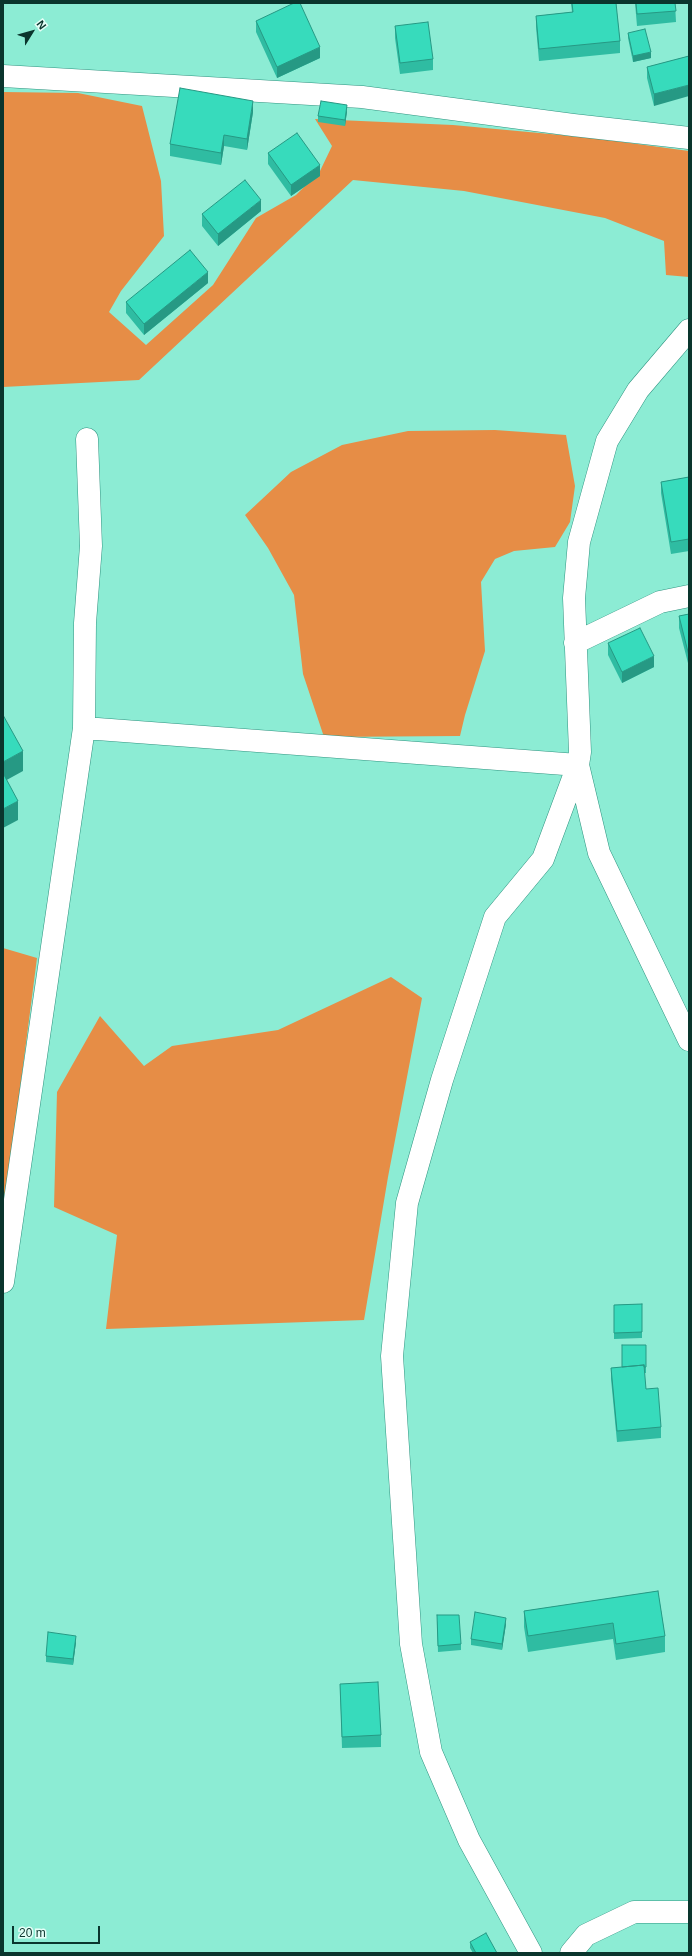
<!DOCTYPE html>
<style>
body{margin:0}
#map{position:relative;width:692px;height:1956px;overflow:hidden;background:#8cecd4;font-family:Arial,sans-serif}
canvas{display:block}
.frame{position:absolute;inset:0;border:4px solid #0a352d;pointer-events:none}
.north{position:absolute;left:12px;top:12px;width:40px;height:40px;-webkit-text-stroke:3px #e4fef7;paint-order:stroke;rotate:53deg;font-size:11px;font-weight:700;line-height:16px;text-align:center;color:#0a352d}
.north::after{content:'';display:block;margin:auto;width:14px;height:18px;background:#0a352d;clip-path:polygon(50% 0,100% 100%,50% 72%,0 100%)}
.scale{position:absolute;left:12px;top:1926px;width:88px;height:18px;box-sizing:border-box;border:2px solid #0a352d;border-top:0;padding-left:5px;font-size:12px;line-height:14px;white-space:nowrap;color:#0a352d;-webkit-text-stroke:3px #e4fef7;paint-order:stroke}
</style>
<div id="map">
<canvas width="692" height="1956"></canvas>
<div class="frame"></div>
<div class="north">N</div>
<div class="scale">20 m</div>
</div>
<script>
const ctx = document.querySelector('canvas').getContext('2d');
ctx.lineJoin = 'round';
function fillPath(path, color) { ctx.fillStyle = color; ctx.fill(path, 'evenodd'); }
const poly = rows => new Path2D(rows.map(r => 'M' + r).join(''));
function stroke(path, color, width, dash) { ctx.strokeStyle = color; ctx.lineWidth = width; ctx.lineCap = dash ? 'butt' : 'round'; ctx.setLineDash(dash || []); ctx.stroke(path); }
fillPath(poly([
 [3,92,78,93,142,106,161,181,164,236,121,291,109,312,146,345,213,285,256,218,296,195,320,171,332,146,315,119,453,125,593,138,689,151,689,277,666,275,664,241,605,218,464,191,353,180,139,380,3,387],
 [495,430,566,435,575,486,570,522,555,547,514,551,495,559,481,582,485,651,465,715,460,736,324,737,303,674,294,595,268,548,245,515,291,472,342,445,408,431],
 [3,948,37,958,3,1221],
 [391,977,422,998,388,1177,364,1320,106,1329,117,1235,54,1207,57,1092,100,1016,144,1066,172,1046,278,1030]
]), '#e68d46');
const minor = poly([
 [3,76,362,97,573,125,689,138],
 [575,643,660,602,689,596],
 [84,728,578,765],
 [578,765,599,853,689,1040],
 [3,1282,84,728,85,623,91,546,87,439],
 [531,1953,469,1840,431,1752,411,1644,392,1356,407,1203,442,1080,495,917,543,859,578,765,580,752,574,598,579,542,607,441,638,390,689,330],
 [571,1953,586,1935,634,1912,689,1912]
]);
stroke(minor, '#2f9480', 23);
stroke(minor, '#fff', 22);
fillPath(poly([
 [571,3,616,3,620,41,620,53,539,61,536,27,536,16,572,12],
 [635,3,675,3,676,22,637,26],
 [688,3,689,3,689,11],
 [256,21,320,58,277,78,256,32],
 [395,26,433,59,433,70,400,74,395,38],
 [628,33,651,58,633,62,628,38],
 [689,56,654,106,647,78,647,67],
 [347,111,345,126,318,122,318,116],
 [253,112,247,150,224,146,221,165,170,156,170,144],
 [268,153,320,176,291,196,268,164],
 [261,211,218,246,202,226,202,214],
 [208,283,144,335,126,313,126,302],
 [689,477,689,551,671,554,661,493,661,482],
 [689,614,689,667,679,628,679,616],
 [608,643,654,667,622,683,608,655],
 [642,1304,642,1338,614,1339,614,1305],
 [646,1345,646,1373,644,1373,646,1389,661,1427,661,1438,617,1442,611,1379,611,1368,622,1367],
 [658,1591,665,1636,665,1652,616,1660,613,1639,528,1652,524,1627,524,1611],
 [437,1621,461,1644,461,1650,438,1652],
 [506,1624,502,1650,471,1645,471,1639],
 [76,1642,73,1665,46,1662,46,1656],
 [340,1684,381,1735,381,1747,342,1748],
 [470,1942,497,1953,473,1953,470,1948]
]), '#2fbca2');
fillPath(poly([
 [320,47,320,58,277,78,277,67],
 [651,52,651,58,633,62,633,56],
 [689,85,689,96,654,106,654,94],
 [253,101,253,112,247,150,247,139],
 [347,105,347,111,345,126,345,120],
 [224,135,224,146,221,165,221,153],
 [320,165,320,176,291,196,291,185],
 [261,200,261,211,218,246,218,234],
 [208,272,208,283,144,335,144,324],
 [654,656,654,667,622,683,622,672],
 [23,751,23,771,3,782,3,762],
 [18,801,18,820,3,828,3,809],
 [506,1618,506,1624,502,1650,502,1644],
 [76,1636,76,1642,73,1665,73,1659]
]), '#269984');
const building = poly([
 [294,3,300,3,320,47,277,67,256,21,294,3],
 [572,3,616,3,620,41,539,49,536,16,573,12,572,3],
 [636,3,675,3,676,11,637,14,636,3],
 [428,22,433,59,400,63,395,26,428,22],
 [645,29,651,52,633,56,628,33,645,29],
 [689,56,689,85,654,94,647,67,689,56],
 [180,88,253,101,247,139,224,135,221,153,170,144,180,88],
 [321,101,347,105,345,120,318,116,321,101],
 [297,133,320,165,291,185,268,153,297,133],
 [245,180,261,200,218,234,202,214,245,180],
 [190,250,208,272,144,324,126,302,190,250],
 [689,477,689,539,671,542,661,482,689,477],
 [689,614,689,656,679,616,689,614],
 [640,628,654,656,622,672,608,643,640,628],
 [3,715,23,751,3,762,3,715],
 [3,773,18,801,3,809,3,773],
 [642,1304,642,1332,614,1333,614,1305,642,1304],
 [622,1345,646,1345,646,1367,644,1367,644,1365,622,1367,622,1345],
 [644,1365,646,1389,658,1388,661,1427,617,1431,611,1368,644,1365],
 [658,1591,665,1636,616,1644,613,1623,528,1636,524,1611,658,1591],
 [475,1612,506,1618,502,1644,471,1639,475,1612],
 [437,1615,459,1615,461,1644,438,1646,437,1615],
 [48,1632,76,1636,73,1659,46,1656,48,1632],
 [378,1682,381,1735,342,1737,340,1684,378,1682],
 [486,1933,497,1953,476,1953,470,1942,486,1933]
]);
fillPath(building, '#37dbbc');
stroke(building, '#269984', 1);
</script>
